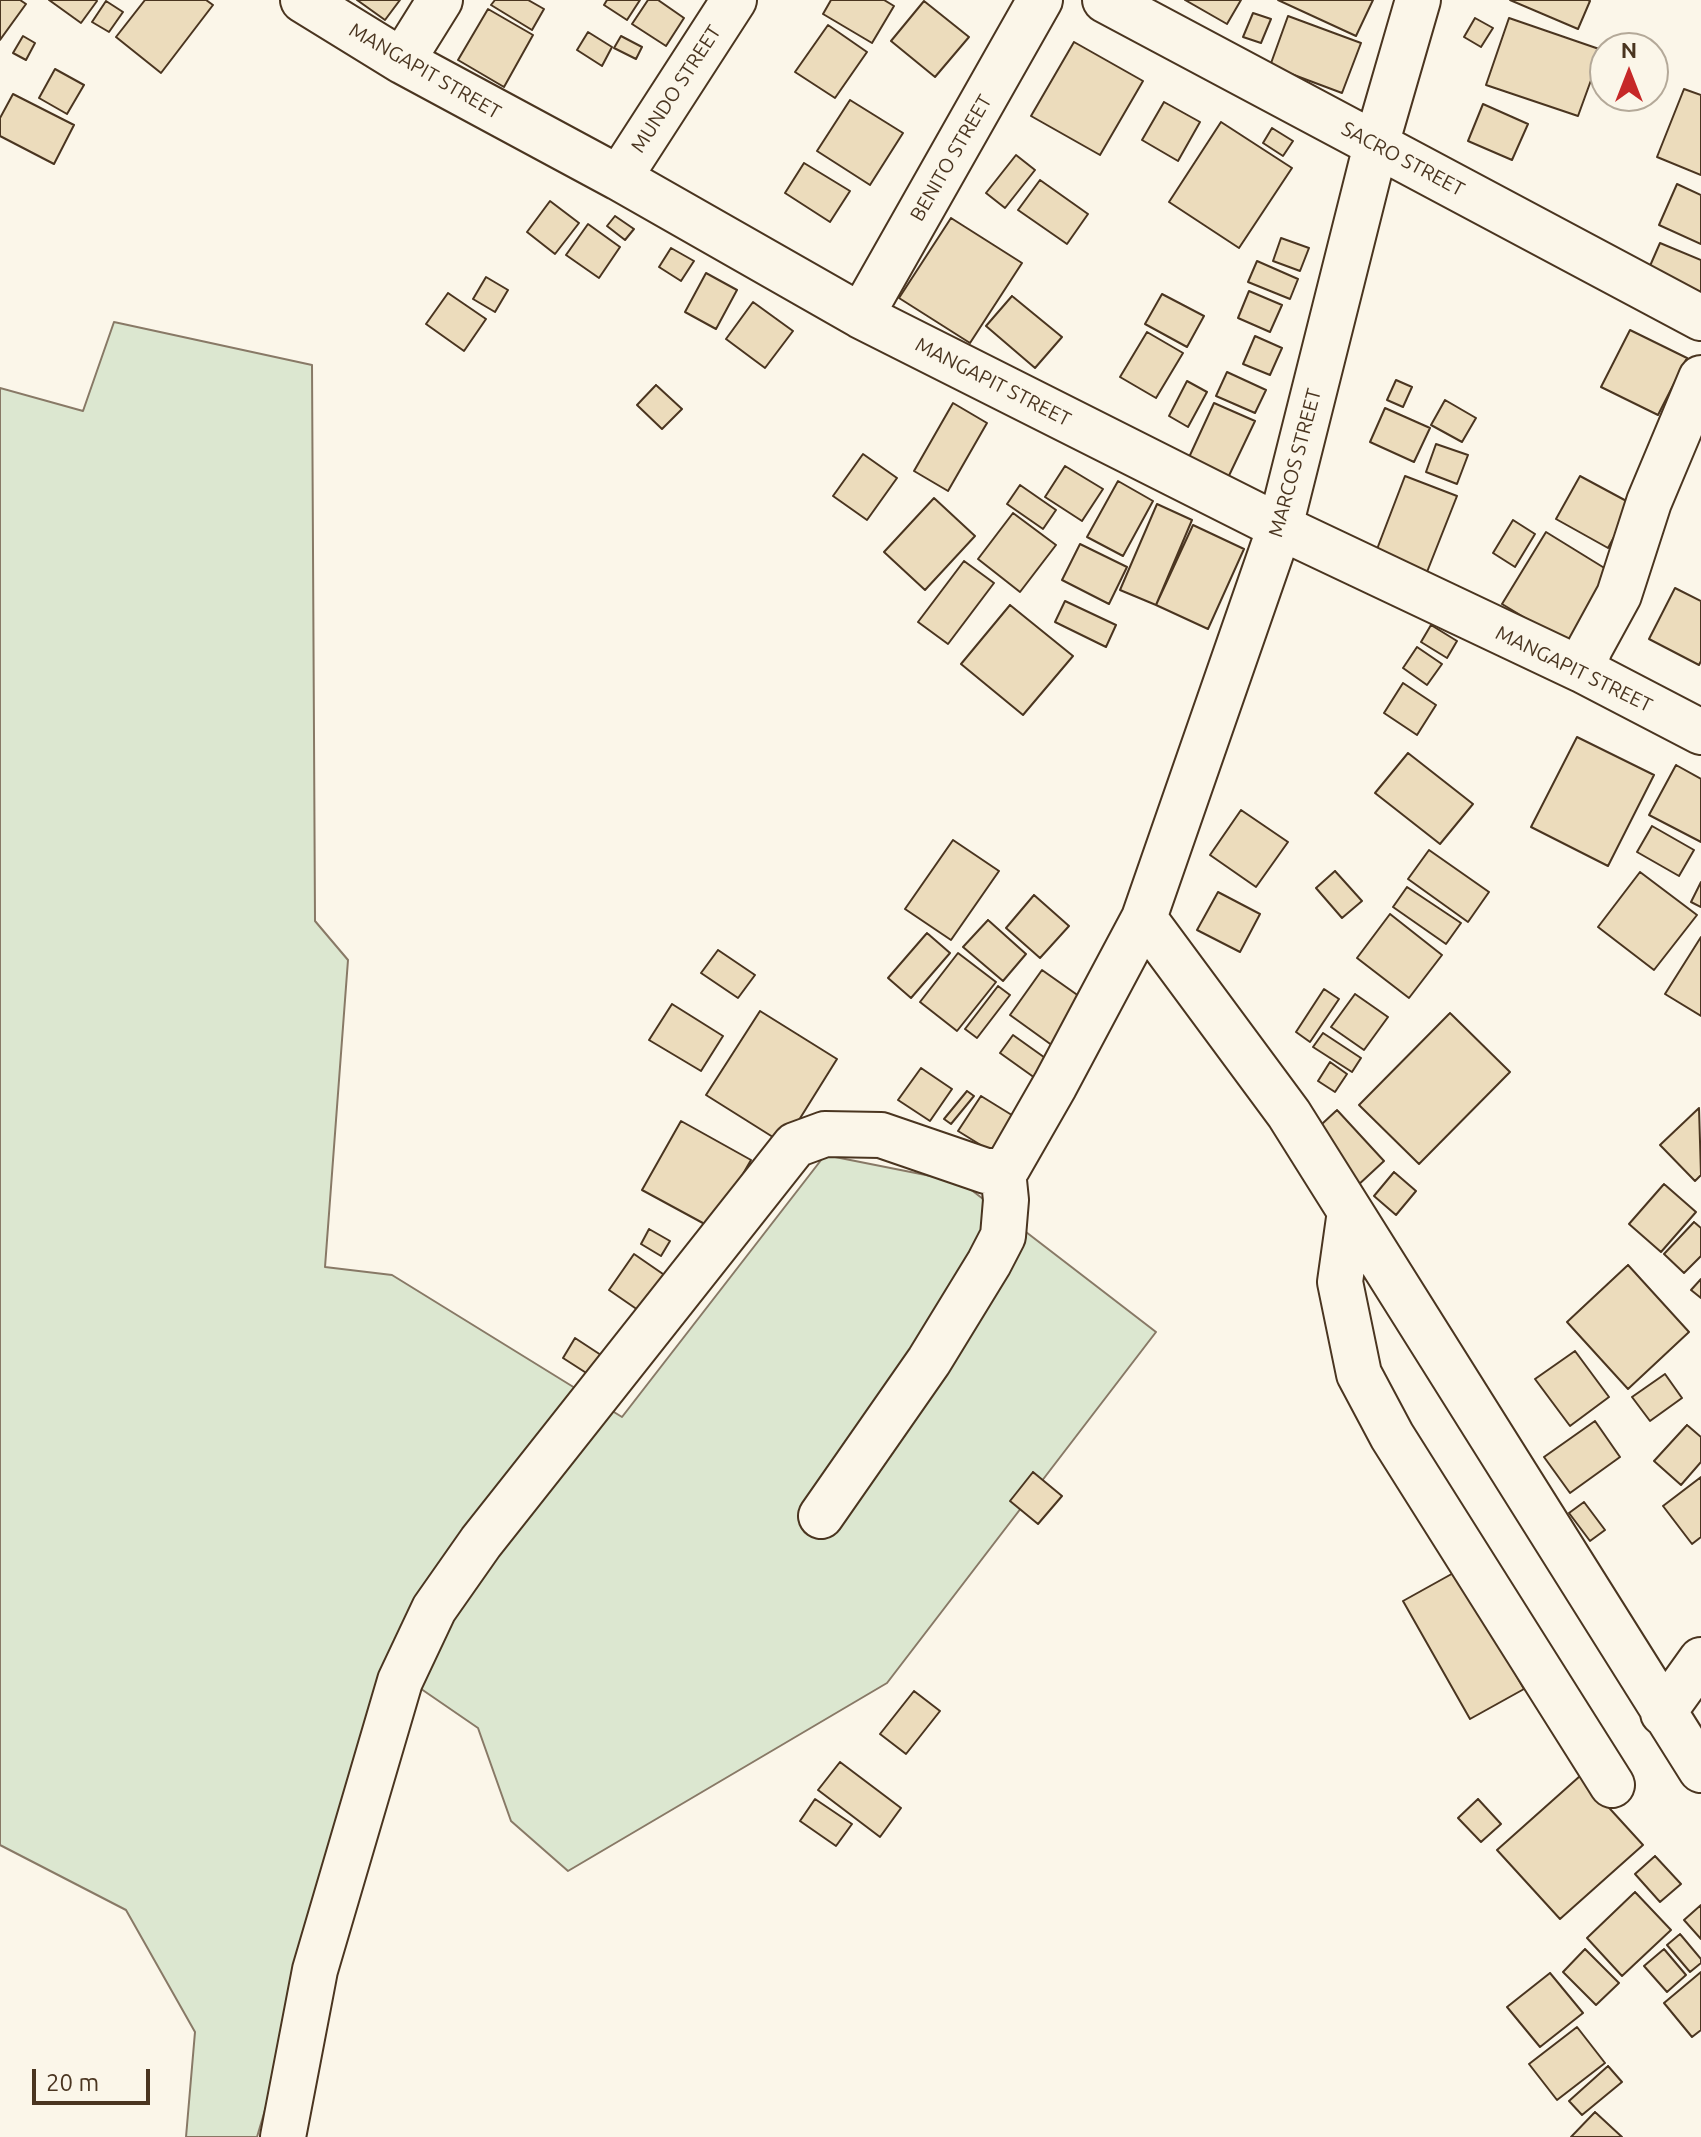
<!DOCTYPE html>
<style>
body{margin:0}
#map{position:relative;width:1701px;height:2137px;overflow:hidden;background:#fbf6e9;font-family:Ubuntu,sans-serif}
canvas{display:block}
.north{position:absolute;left:1589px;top:32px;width:80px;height:80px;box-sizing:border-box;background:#fbf6e9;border:2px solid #b4a999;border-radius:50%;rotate:0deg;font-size:22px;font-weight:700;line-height:32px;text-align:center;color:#4a3520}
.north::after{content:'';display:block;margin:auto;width:28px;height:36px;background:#c62828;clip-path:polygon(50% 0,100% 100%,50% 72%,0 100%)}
.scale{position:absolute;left:32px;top:2069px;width:118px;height:36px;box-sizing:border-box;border:4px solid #4a3520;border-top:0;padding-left:10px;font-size:24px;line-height:28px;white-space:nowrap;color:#4a3520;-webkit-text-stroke:6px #fbf6e9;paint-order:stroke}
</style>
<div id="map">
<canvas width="1701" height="2137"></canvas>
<div class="north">N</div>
<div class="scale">20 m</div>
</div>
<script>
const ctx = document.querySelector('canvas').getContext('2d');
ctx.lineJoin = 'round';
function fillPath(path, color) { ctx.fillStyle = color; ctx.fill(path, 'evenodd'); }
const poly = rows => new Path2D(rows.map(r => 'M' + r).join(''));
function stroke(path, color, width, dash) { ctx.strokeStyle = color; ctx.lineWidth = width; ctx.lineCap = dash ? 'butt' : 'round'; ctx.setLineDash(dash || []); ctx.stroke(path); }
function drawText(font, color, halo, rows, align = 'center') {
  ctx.font = font + ' Ubuntu,sans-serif'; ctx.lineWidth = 6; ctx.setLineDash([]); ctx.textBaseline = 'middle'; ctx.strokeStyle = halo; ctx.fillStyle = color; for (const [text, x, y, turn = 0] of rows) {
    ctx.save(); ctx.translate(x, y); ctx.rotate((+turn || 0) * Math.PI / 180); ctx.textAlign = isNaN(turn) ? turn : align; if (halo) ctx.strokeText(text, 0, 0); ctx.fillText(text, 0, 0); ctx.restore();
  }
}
const green = poly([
 [114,322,312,365,315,921,348,960,325,1267,392,1275,622,1417,825,1155,961,1182,1156,1332,887,1683,568,1871,511,1821,478,1728,395,1671,257,2137,186,2137,195,2032,126,1910,0,1845,0,388,83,411,114,322]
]);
fillPath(green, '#dce7d0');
stroke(green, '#887966', 2);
const building = poly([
 [0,0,20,0,26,4,0,40,0,0],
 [49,0,96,0,97,1,81,23,49,0],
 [145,0,206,0,213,5,161,73,116,37,145,0],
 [357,0,400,0,385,20,357,0],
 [495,0,528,0,544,9,532,30,491,5,495,0],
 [607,0,640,0,627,20,604,5,607,0],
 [648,0,658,0,684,18,666,46,632,24,648,0],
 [831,0,884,0,894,6,872,43,823,14,831,0],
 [1185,0,1241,0,1227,24,1185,0],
 [1278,0,1373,0,1356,36,1278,0],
 [1510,0,1588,0,1590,1,1578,29,1510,0],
 [106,1,123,12,109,32,92,22,106,1],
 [924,1,969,37,935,77,891,41,924,1],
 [488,9,533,35,504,87,458,60,488,9],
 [1253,13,1271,19,1261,43,1243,37,1253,13],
 [1288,16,1361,43,1342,93,1270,66,1288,16],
 [1475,18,1493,28,1481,47,1464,37,1475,18],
 [1509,18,1602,50,1578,116,1486,85,1509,18],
 [828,25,867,52,835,98,795,72,828,25],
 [588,32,612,47,602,66,577,50,588,32],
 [23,36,35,43,26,60,13,53,23,36],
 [621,36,642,47,636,59,614,48,621,36],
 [1074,42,1143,81,1100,155,1031,116,1074,42],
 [55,69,84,85,67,114,39,98,55,69],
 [1684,89,1701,95,1701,175,1657,157,1684,89],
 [13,94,74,125,54,164,0,136,0,118,13,94],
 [850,100,903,133,870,185,817,151,850,100],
 [1164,102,1200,122,1178,161,1142,140,1164,102],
 [1483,104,1528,124,1512,160,1468,141,1483,104],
 [1221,122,1292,168,1239,248,1169,202,1221,122],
 [1272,128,1293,141,1283,156,1263,143,1272,128],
 [1016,155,1035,170,1005,208,986,193,1016,155],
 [804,163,850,191,830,222,785,193,804,163],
 [1040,180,1088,214,1067,244,1018,210,1040,180],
 [1677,184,1701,195,1701,244,1659,225,1677,184],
 [550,201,579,223,555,254,527,232,550,201],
 [615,216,634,229,625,240,607,226,615,216],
 [951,218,1022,263,970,343,899,298,951,218],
 [588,224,620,247,599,278,566,255,588,224],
 [1281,238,1309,248,1300,271,1273,261,1281,238],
 [1660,243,1701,260,1701,295,1646,275,1660,243],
 [671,248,694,261,681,281,659,267,671,248],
 [1257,261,1298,279,1290,299,1248,282,1257,261],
 [706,273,737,290,716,329,685,312,706,273],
 [486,277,508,290,495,312,473,299,486,277],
 [1249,291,1282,305,1270,332,1238,318,1249,291],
 [448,293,486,319,464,351,426,324,448,293],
 [1162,294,1204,316,1187,347,1145,324,1162,294],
 [1012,296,1062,337,1035,368,986,326,1012,296],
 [753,302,793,331,765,368,726,339,753,302],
 [1630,330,1687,358,1658,415,1601,387,1630,330],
 [1147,332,1183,353,1156,398,1120,377,1147,332],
 [1255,336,1282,348,1270,375,1243,364,1255,336],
 [1227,372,1266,390,1255,413,1216,396,1227,372],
 [1396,380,1412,387,1403,407,1387,400,1396,380],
 [1187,381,1207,392,1188,427,1169,416,1187,381],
 [656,385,682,409,662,429,637,405,656,385],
 [1445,400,1476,418,1462,442,1431,425,1445,400],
 [953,403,987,423,948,491,914,471,953,403],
 [1214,403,1255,421,1225,484,1185,466,1214,403],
 [1385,408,1430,428,1414,462,1370,442,1385,408],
 [1436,444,1468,455,1457,484,1426,472,1436,444],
 [863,454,897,478,867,520,833,496,863,454],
 [1065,466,1103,489,1082,521,1045,497,1065,466],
 [1405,476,1457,496,1425,577,1374,557,1405,476],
 [1580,476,1632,504,1608,548,1556,519,1580,476],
 [1118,481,1153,501,1123,556,1087,537,1118,481],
 [1020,485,1056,510,1043,529,1007,504,1020,485],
 [934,498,975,536,925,590,884,552,934,498],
 [1157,504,1192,520,1156,605,1120,590,1157,504],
 [1013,513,1056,545,1020,592,978,559,1013,513],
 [1513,520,1535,534,1515,567,1493,553,1513,520],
 [1193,525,1244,549,1208,629,1156,605,1193,525],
 [1546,532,1619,577,1575,648,1502,604,1546,532],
 [1080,544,1127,567,1109,604,1062,580,1080,544],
 [964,561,994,583,948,644,918,622,964,561],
 [1675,588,1701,601,1701,661,1699,665,1649,639,1675,588],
 [1065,601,1116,625,1106,647,1055,622,1065,601],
 [1010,605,1073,656,1023,715,961,664,1010,605],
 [1431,625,1457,641,1447,658,1421,642,1431,625],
 [1417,647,1442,664,1427,685,1403,668,1417,647],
 [1403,683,1436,705,1417,735,1384,713,1403,683],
 [1577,737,1654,775,1608,866,1531,827,1577,737],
 [1408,753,1473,804,1440,844,1375,793,1408,753],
 [1676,765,1701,779,1701,842,1649,815,1676,765],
 [1241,810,1288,842,1256,887,1210,855,1241,810],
 [1652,826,1694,850,1679,876,1637,852,1652,826],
 [953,840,999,871,951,940,905,909,953,840],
 [1429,850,1489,892,1468,922,1408,879,1429,850],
 [1335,871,1362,901,1342,918,1316,888,1335,871],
 [1640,872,1697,915,1654,970,1598,927,1640,872],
 [1701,882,1701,907,1691,902,1701,882],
 [1407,887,1461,923,1446,944,1393,907,1407,887],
 [1218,892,1260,914,1240,952,1197,930,1218,892],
 [1034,895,1069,926,1040,958,1006,928,1034,895],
 [1390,914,1442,955,1409,998,1357,958,1390,914],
 [988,920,1026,954,1003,981,963,947,988,920],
 [927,933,950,953,911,998,888,978,927,933],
 [1701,937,1701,1016,1665,994,1701,937],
 [718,950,755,975,738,998,701,973,718,950],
 [958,953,996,982,957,1031,920,1002,958,953],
 [1042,970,1093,1006,1060,1051,1010,1015,1042,970],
 [998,986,1010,995,977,1038,965,1029,998,986],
 [1324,989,1339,999,1310,1042,1296,1032,1324,989],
 [1355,994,1388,1017,1364,1050,1331,1027,1355,994],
 [672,1004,723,1036,701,1071,649,1040,672,1004],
 [760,1011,837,1059,784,1144,706,1095,760,1011],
 [1450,1013,1510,1072,1419,1164,1359,1105,1450,1013],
 [1323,1033,1361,1058,1352,1072,1313,1047,1323,1033],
 [1013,1035,1048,1060,1035,1078,1000,1053,1013,1035],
 [1330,1062,1347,1074,1335,1092,1318,1081,1330,1062],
 [921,1068,952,1089,930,1121,898,1100,921,1068],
 [967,1091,974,1096,951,1124,944,1119,967,1091],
 [981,1096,1028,1125,1005,1160,958,1131,981,1096],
 [1699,1108,1701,1175,1695,1181,1660,1145,1699,1108],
 [1337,1110,1384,1161,1356,1187,1309,1136,1337,1110],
 [681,1121,751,1160,712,1228,642,1190,681,1121],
 [1394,1172,1416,1191,1396,1215,1374,1196,1394,1172],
 [1664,1184,1696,1212,1661,1252,1629,1224,1664,1184],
 [1694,1222,1701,1228,1701,1256,1684,1273,1664,1254,1694,1222],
 [649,1229,670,1241,661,1256,641,1244,649,1229],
 [634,1254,676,1283,651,1319,609,1290,634,1254],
 [1628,1265,1689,1332,1628,1389,1567,1322,1628,1265],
 [1701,1279,1701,1298,1691,1290,1701,1279],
 [575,1338,604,1357,591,1376,563,1358,575,1338],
 [1575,1351,1609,1397,1570,1426,1535,1379,1575,1351],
 [1665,1374,1682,1398,1650,1421,1632,1397,1665,1374],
 [1595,1421,1620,1457,1570,1493,1544,1457,1595,1421],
 [1687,1425,1701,1437,1701,1462,1681,1485,1654,1461,1687,1425],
 [1033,1472,1062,1496,1038,1524,1010,1501,1033,1472],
 [1701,1477,1701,1537,1692,1544,1663,1506,1701,1477],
 [1584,1502,1605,1530,1590,1541,1569,1513,1584,1502],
 [1457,1571,1524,1689,1470,1719,1403,1601,1457,1571],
 [914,1691,940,1711,906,1754,880,1734,914,1691],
 [840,1762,901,1808,880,1837,818,1790,840,1762],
 [1580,1776,1643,1845,1560,1919,1497,1850,1580,1776],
 [815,1799,852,1824,836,1846,800,1821,815,1799],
 [1478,1799,1501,1824,1481,1842,1458,1818,1478,1799],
 [1655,1856,1681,1884,1660,1902,1635,1874,1655,1856],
 [1635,1892,1671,1930,1622,1976,1587,1938,1635,1892],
 [1701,1905,1701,1939,1684,1920,1701,1905],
 [1680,1934,1701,1959,1701,1963,1690,1972,1667,1945,1680,1934],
 [1585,1949,1619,1983,1596,2005,1563,1972,1585,1949],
 [1664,1949,1686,1975,1667,1992,1644,1966,1664,1949],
 [1701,1972,1701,2030,1692,2037,1664,2003,1701,1972],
 [1550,1973,1583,2013,1540,2047,1507,2007,1550,1973],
 [1577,2027,1605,2063,1557,2100,1529,2064,1577,2027],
 [1608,2066,1622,2082,1582,2115,1569,2101,1608,2066],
 [1595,2112,1622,2137,1571,2137,1595,2112]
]);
fillPath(building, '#ecdcbc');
stroke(building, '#4a3520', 2);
const minor = poly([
 [303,0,402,61,619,178,861,316,1280,527,1582,670,1701,732],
 [1105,0,1701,318],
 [402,61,440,0],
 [619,178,734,0],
 [861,316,1040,0],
 [1582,670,1590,648,1619,595,1649,502,1701,378],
 [1144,918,1289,1114,1701,1770],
 [1350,1211,1340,1282,1359,1374,1392,1436,1612,1785],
 [821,1516,929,1361,989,1263,1003,1236,1006,1200,1003,1171],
 [1663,1713,1701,1660],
 [283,2137,315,1970,400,1681,434,1609,481,1542,795,1145,825,1134,881,1135,986,1171,1003,1171,1008,1167,1055,1085,1144,918,1280,527,1376,145,1418,0]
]);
stroke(minor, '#4a3520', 48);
stroke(minor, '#fbf6e9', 44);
drawText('20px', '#4a3520', '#fbf6e9', [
 ["MANGAPIT STREET",425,71,30],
 ["MUNDO STREET",676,89,-57],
 ["BENITO STREET",951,158,-60],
 ["SACRO STREET",1403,159,28],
 ["MANGAPIT STREET",993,382,27],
 ["MARCOS STREET",1295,463,-75],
 ["MANGAPIT STREET",1574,669,26]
]);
</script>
